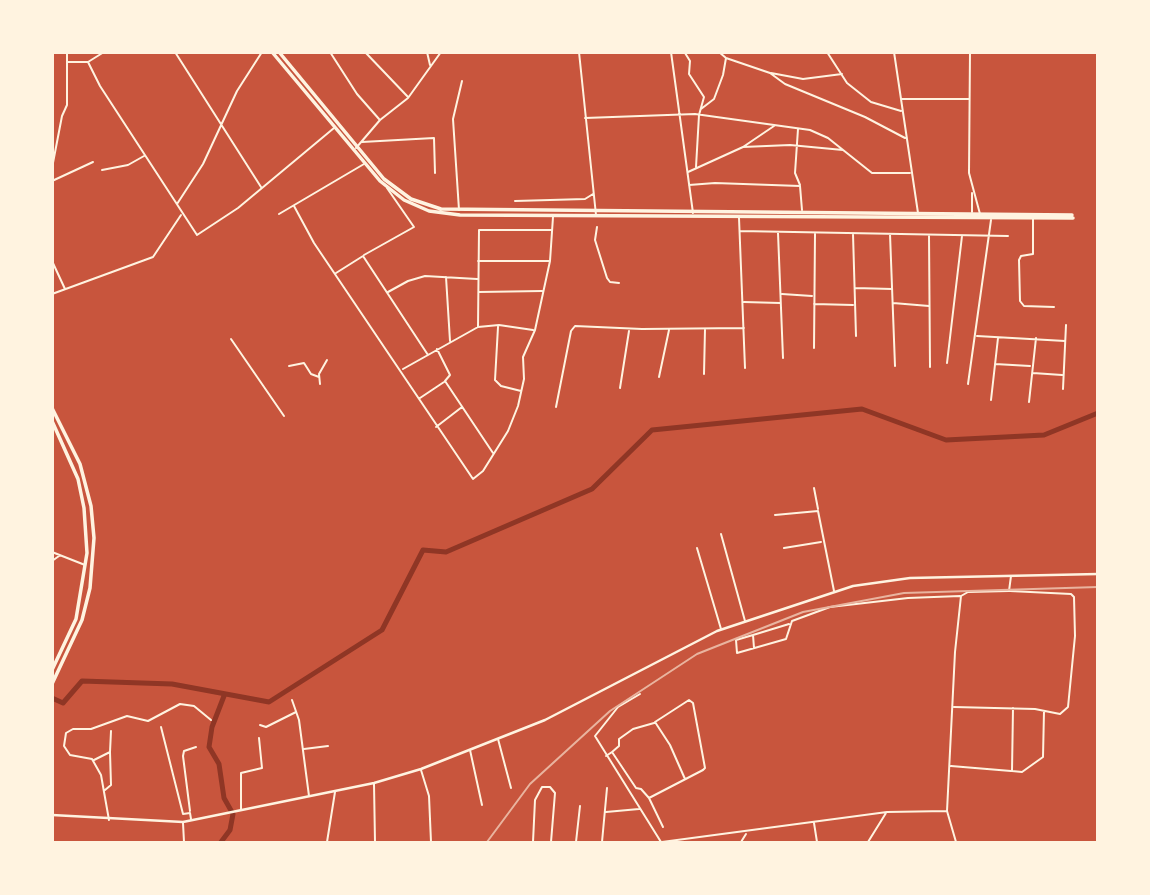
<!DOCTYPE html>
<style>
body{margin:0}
#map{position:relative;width:1150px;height:895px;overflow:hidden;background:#c8553d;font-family:Helvetica,sans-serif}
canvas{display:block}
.frame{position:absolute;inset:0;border:54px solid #fff3e0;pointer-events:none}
</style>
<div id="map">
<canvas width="1150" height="895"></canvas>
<div class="frame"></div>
</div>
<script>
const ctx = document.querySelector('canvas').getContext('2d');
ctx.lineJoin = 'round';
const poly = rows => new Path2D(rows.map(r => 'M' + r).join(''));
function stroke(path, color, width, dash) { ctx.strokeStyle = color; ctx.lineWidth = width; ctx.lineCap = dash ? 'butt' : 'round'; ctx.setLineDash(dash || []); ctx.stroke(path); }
stroke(poly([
 [52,698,63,703,82,681,172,684,269,702,382,630,423,550,446,552,592,489,652,430,862,409,946,440,1044,435,1098,413],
 [221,842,230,830,233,814,224,798,219,764,209,747,212,727,224,696]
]), '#8f3625', 5);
stroke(poly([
 [175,52,261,187],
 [330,52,357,94,379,119],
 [365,52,408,97],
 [427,52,430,65],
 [579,52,596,215],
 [671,52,693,213],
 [827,52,847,83,871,102,901,111],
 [894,52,918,213],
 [970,52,969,173,980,214],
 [672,53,701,52],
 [685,53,690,61,689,74,704,97,699,115,696,167],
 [726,58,770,73,785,84,865,117,905,138],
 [68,62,88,62,104,52],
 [88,62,100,86,197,235,238,208,334,128],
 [771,73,803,79,842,74],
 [901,99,969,99],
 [701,109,714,99,723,75,726,58,719,52],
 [585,118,695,114,810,130,828,138,872,173,910,173],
 [798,129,795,173,800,185],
 [362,142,434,138,435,173],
 [743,147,790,145,843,150],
 [356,148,380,120,408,98,441,52],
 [52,168,62,116,67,105,67,52],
 [102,170,128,165,144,156],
 [688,172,743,147,774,126],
 [52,181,93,162],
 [689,185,715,183,800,186,802,210],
 [515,201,585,199,593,194],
 [177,204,203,164,237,91,262,52],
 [294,206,314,243,473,479,483,471,508,431,518,406,524,379,523,357,535,330,550,261,553,217],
 [459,210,453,119,462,81],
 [972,212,972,193],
 [279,214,364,164],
 [739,218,745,368],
 [1033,219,1033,254,1021,256,1019,260,1020,301,1024,306,1054,307],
 [597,227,595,240,607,278,610,282,619,283],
 [740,231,1008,236],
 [778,233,783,358],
 [853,234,856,336],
 [890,234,895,366],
 [929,235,930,367],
 [364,255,414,227,387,188],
 [52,261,65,289],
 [478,261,549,261],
 [336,273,363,256,428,355],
 [446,277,450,341],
 [855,288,892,289],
 [388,292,408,281,425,276,477,279],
 [479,292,542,291],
 [52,294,153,257,181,215],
 [782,294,812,296],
 [744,302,780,303],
 [893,303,929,306],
 [814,304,853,305],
 [478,327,479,230,552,230],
 [498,327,495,380,501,386,521,391],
 [977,336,1065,341],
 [231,339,284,416],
 [814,348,815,234],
 [437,349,450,375,445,381,493,453],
 [947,363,962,236],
 [995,364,1030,366],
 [289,366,304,363,311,374,319,377],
 [403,369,478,327,499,325,533,330],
 [1033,373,1062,375],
 [704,374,705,329],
 [659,377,669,330],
 [320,384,319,374,327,360],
 [968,384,991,220],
 [620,388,629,331],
 [1063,389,1066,325],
 [420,398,444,382],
 [991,400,998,338],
 [1029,402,1036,338],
 [556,407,571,331,575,326,642,329,744,328],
 [436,427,462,407],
 [814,488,818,509],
 [775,515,818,511,834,591],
 [721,534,745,621],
 [697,548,721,629],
 [784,548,821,542],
 [52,552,85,565],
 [52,561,59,556],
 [753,635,736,640,737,653,786,639,792,621,830,607,908,598,960,596],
 [754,648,753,635,789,624],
 [640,694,618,707,595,736,661,842],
 [292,700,299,720,309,796],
 [954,707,1035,709,1060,714,1068,707,1075,636,1074,597,1071,594,1010,591],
 [1013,708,1012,771,1022,772,1043,757,1044,711],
 [260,725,266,727,296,712],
 [161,727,183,814,190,813,191,819],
 [498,739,511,788],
 [304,749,328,746],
 [470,750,482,805],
 [612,752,619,746,619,739,633,729,654,723],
 [606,756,612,752,636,788,641,789,649,798,663,827],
 [94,760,110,752,111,731],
 [951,766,1011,771],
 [421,770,429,796,431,842],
 [374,784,375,842],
 [105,790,111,785,110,752],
 [649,798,703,770,705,768,693,703,689,700,655,722,670,745,685,779],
 [241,810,241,773,262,768,259,738],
 [190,811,183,756,184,751,196,747],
 [606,812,639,809],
 [109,820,101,775,92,759,70,755,64,746,66,733,73,729,91,729,127,716,148,721,180,704,194,706,211,720],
 [183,823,184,842],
 [814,823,817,842],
 [327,842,335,792],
 [533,842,535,800,542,787,550,787,555,793,551,842],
 [576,842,580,806],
 [602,842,607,788],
 [662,842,887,812,947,811],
 [741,842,746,834],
 [868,842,886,813],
 [956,842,947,811,955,652,961,596,968,592,1009,591,1011,576]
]), '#fff3e0', 2);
stroke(poly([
 [52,815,183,822,374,783,421,769,545,720,717,631,853,586,910,578,1098,574]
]), '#fff3e0', 2.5);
stroke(poly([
 [272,52,380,181,404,200,429,211,460,215,1073,218],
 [279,52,384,179,411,199,441,209,1072,215],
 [52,408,80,464,91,506,94,538,90,588,82,620,52,684],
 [52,421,78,479,84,508,87,553,76,619,52,670]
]), '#fff3e0', 3.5);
stroke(poly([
 [487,842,530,784,610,711,697,654,803,612,904,593,1098,587]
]), '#e9b49f', 2);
</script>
